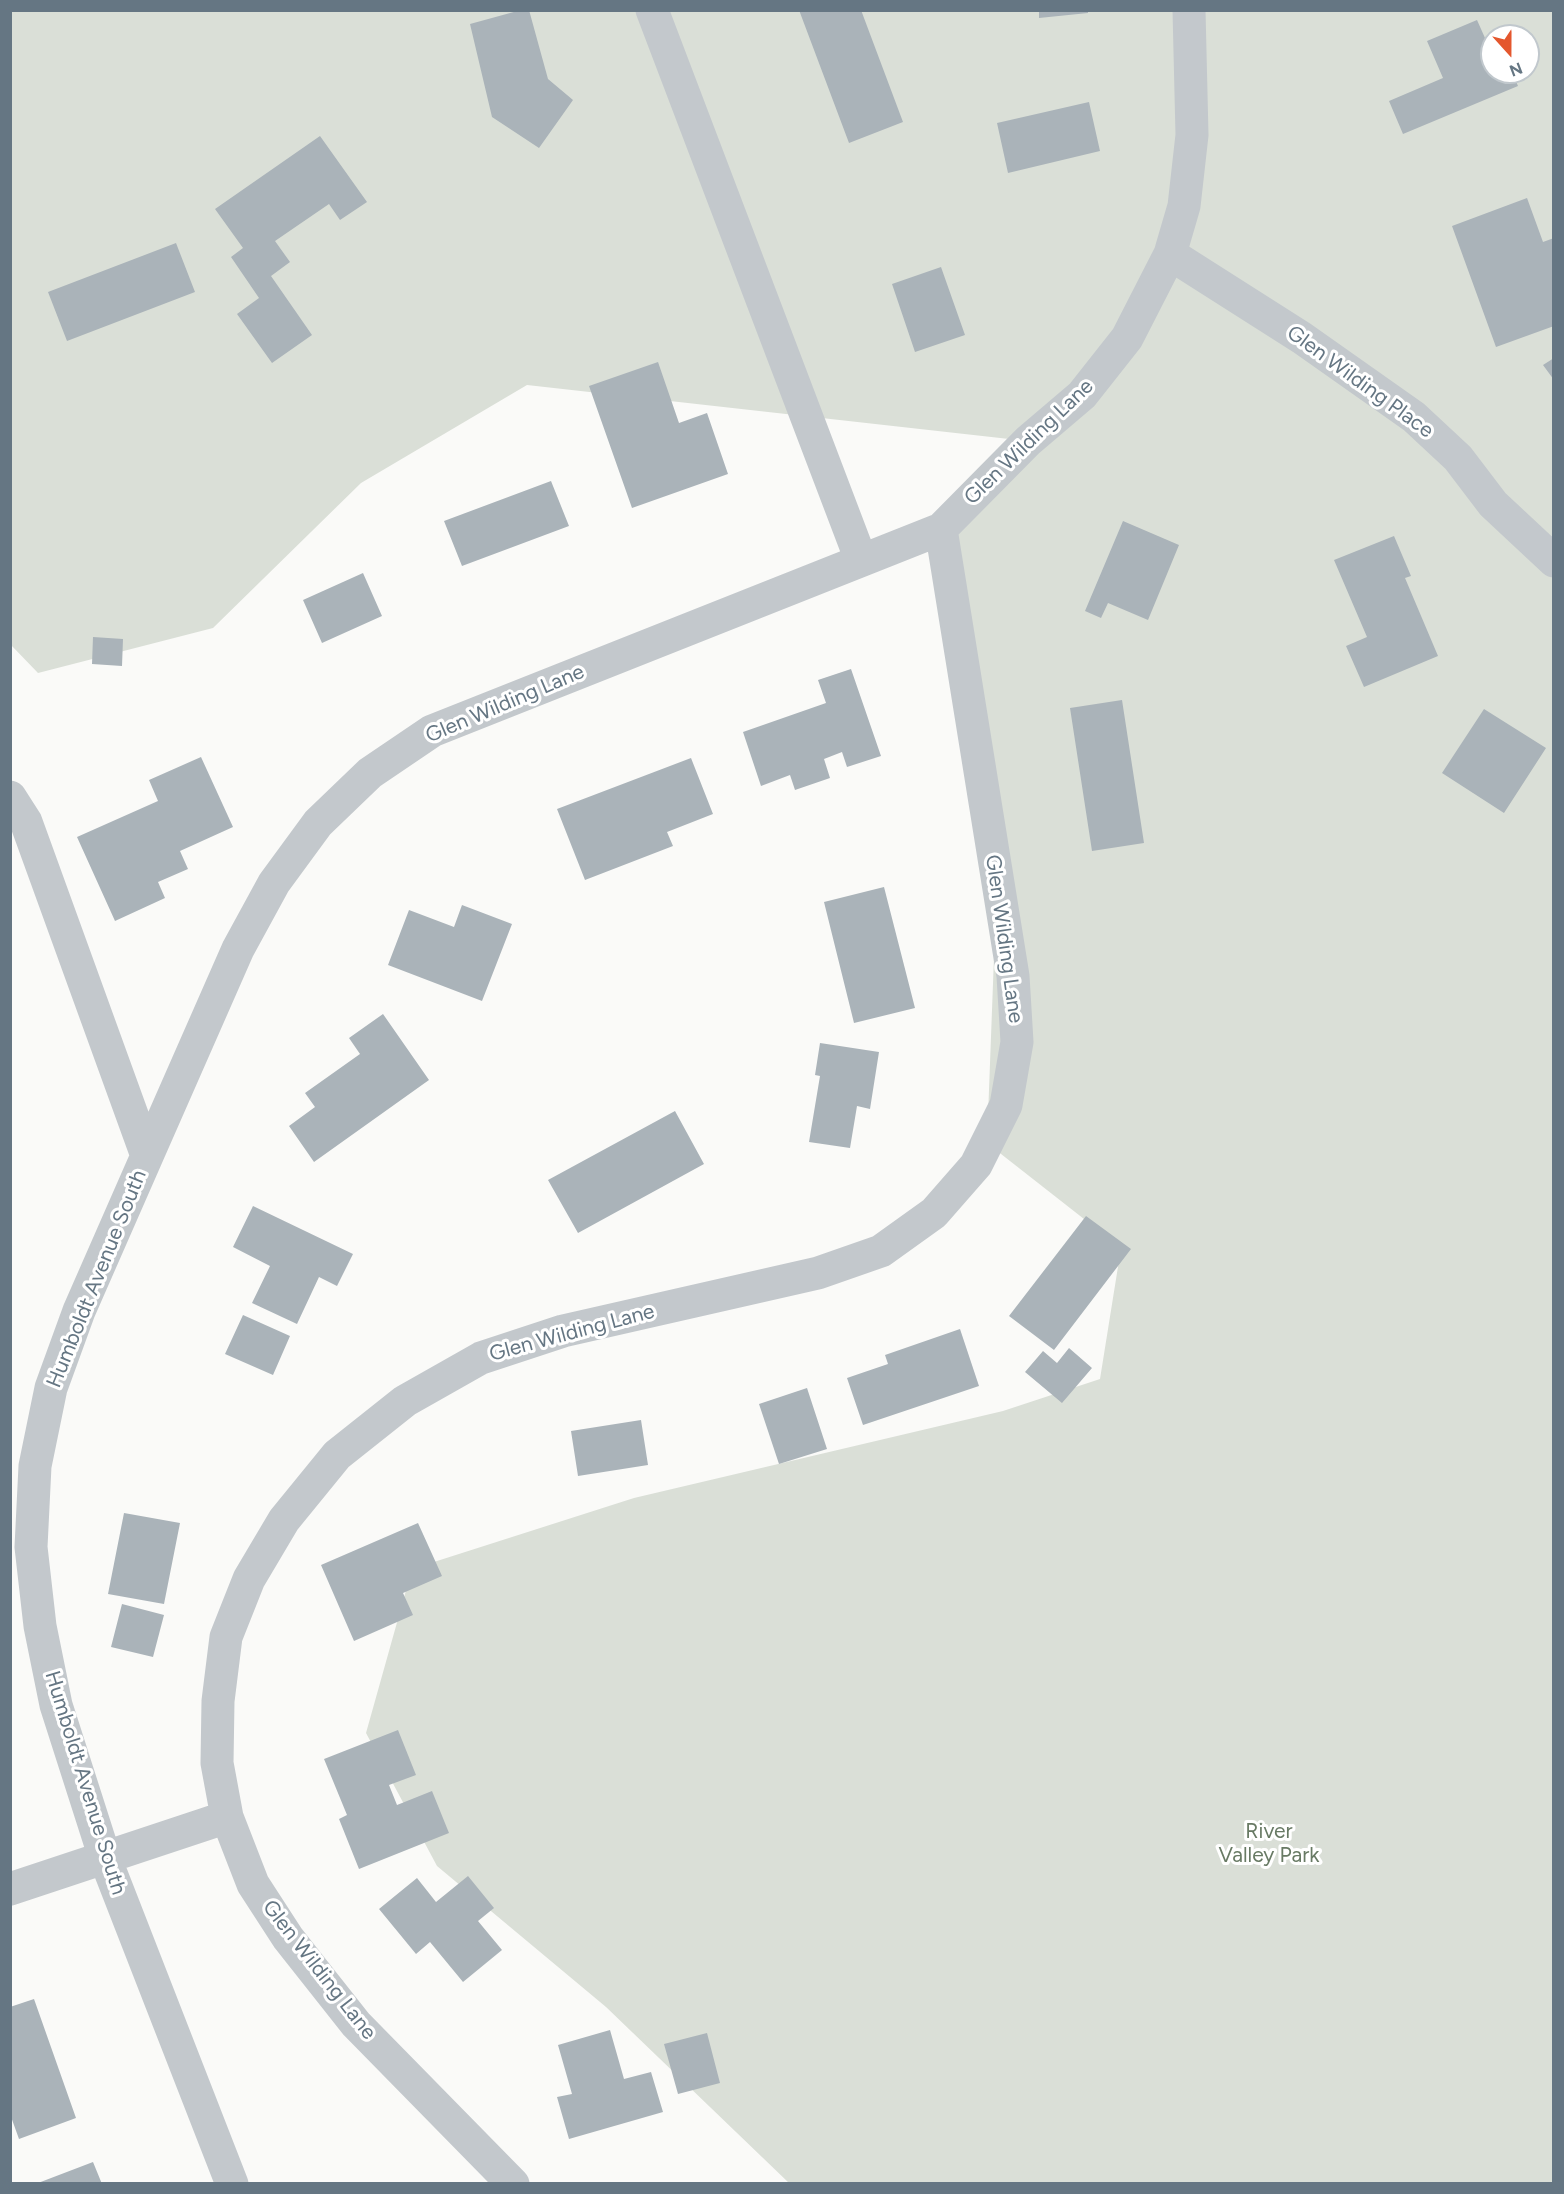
<!DOCTYPE html>
<style>
body{margin:0}
#map{position:relative;width:1564px;height:2194px;overflow:hidden;background:#fafaf8;font-family:Figtree,sans-serif}
canvas{display:block}
.frame{position:absolute;inset:0;border:12px solid #657683;pointer-events:none}
.north{position:absolute;left:1480px;top:24px;width:60px;height:60px;box-sizing:border-box;background:#fff;border:2px solid #c1c8cd;border-radius:50%;rotate:159deg;font-size:16px;font-weight:700;line-height:24px;text-align:center;color:#657683}
.north::after{content:'';display:block;margin:auto;width:21px;height:27px;background:#e4572e;clip-path:polygon(50% 0,100% 100%,50% 72%,0 100%)}
</style>
<div id="map">
<canvas width="1564" height="2194"></canvas>
<div class="frame"></div>
<div class="north">N</div>
</div>
<script>
const ctx = document.querySelector('canvas').getContext('2d');
ctx.lineJoin = 'round';
function fillPath(path, color) { ctx.fillStyle = color; ctx.fill(path, 'evenodd'); }
const poly = rows => new Path2D(rows.map(r => 'M' + r).join(''));
function stroke(path, color, width, dash) { ctx.strokeStyle = color; ctx.lineWidth = width; ctx.lineCap = dash ? 'butt' : 'round'; ctx.setLineDash(dash || []); ctx.stroke(path); }
function drawText(font, color, halo, rows, align = 'center') {
  ctx.font = font + ' Figtree,sans-serif'; ctx.lineWidth = 6; ctx.setLineDash([]); ctx.textBaseline = 'middle'; ctx.strokeStyle = halo; ctx.fillStyle = color; for (const [text, x, y, turn = 0] of rows) {
    ctx.save(); ctx.translate(x, y); ctx.rotate((+turn || 0) * Math.PI / 180); ctx.textAlign = isNaN(turn) ? turn : align; if (halo) ctx.strokeText(text, 0, 0); ctx.fillText(text, 0, 0); ctx.restore();
  }
}
fillPath(poly([
 [11,11,1553,11,1553,2183,789,2183,606,2007,437,1866,366,1733,412,1569,634,1498,1003,1411,1100,1379,1121,1248,987,1143,997,877,941,529,1027,441,527,385,361,483,213,628,38,673,11,645],
 [1492,36,1528,36,1528,72,1492,72]
]), '#dadfd7');
fillPath(poly([
 [521,10,529,10,548,79,573,100,539,148,492,117,470,24],
 [799,10,861,10,903,122,849,143],
 [1039,10,1088,10,1088,13,1039,18],
 [1477,20,1489,47,1492,46,1492,72,1512,72,1518,86,1403,134,1389,101,1443,78,1427,41],
 [1089,102,1100,151,1008,173,997,123],
 [320,136,367,202,340,220,329,204,275,241,290,262,271,276,312,335,272,363,237,314,259,298,231,257,243,248,215,209],
 [1527,198,1543,242,1554,238,1554,326,1496,347,1452,226],
 [176,243,195,292,67,341,48,292],
 [941,267,965,335,915,352,892,284],
 [1554,358,1554,380,1543,365],
 [658,362,679,423,707,413,728,474,632,508,589,386],
 [551,481,569,526,462,566,444,521],
 [1123,521,1179,545,1148,620,1108,603,1101,618,1085,611],
 [1394,536,1411,576,1405,578,1438,656,1364,687,1346,646,1367,637,1334,560],
 [363,573,382,616,322,643,303,600],
 [93,637,123,639,122,666,92,664],
 [851,669,881,756,847,767,842,752,824,759,830,778,795,790,790,775,761,786,743,732,826,703,818,680],
 [1122,700,1144,843,1092,851,1070,708],
 [1484,709,1546,748,1504,813,1442,773],
 [201,757,233,827,180,851,188,869,158,882,165,898,115,921,77,837,158,801,149,780],
 [691,758,713,814,667,832,673,846,585,880,557,809],
 [884,887,915,1008,854,1023,824,902],
 [462,905,512,924,482,1001,388,965,409,910,454,927],
 [383,1014,429,1080,314,1162,289,1126,315,1107,305,1093,360,1054,349,1038],
 [820,1043,879,1052,870,1109,857,1106,850,1148,809,1142,820,1076,815,1075],
 [675,1111,704,1164,578,1233,548,1180],
 [253,1206,353,1254,337,1286,319,1277,297,1324,252,1303,270,1266,233,1247],
 [1086,1216,1131,1249,1054,1350,1009,1316],
 [243,1315,290,1336,273,1375,225,1354],
 [960,1329,979,1386,863,1425,847,1378,888,1364,885,1355],
 [1069,1348,1092,1368,1062,1403,1025,1372,1043,1351,1057,1363],
 [807,1388,827,1449,779,1464,759,1404],
 [641,1420,648,1465,578,1476,571,1431],
 [124,1513,180,1523,164,1604,108,1594],
 [418,1523,442,1576,403,1593,413,1615,354,1641,321,1565],
 [122,1604,164,1615,153,1657,111,1647],
 [398,1730,416,1775,389,1785,397,1805,432,1791,449,1833,359,1869,339,1819,347,1815,324,1759],
 [468,1876,494,1908,478,1921,502,1950,463,1982,430,1942,416,1954,379,1909,417,1878,436,1902],
 [34,1999,76,2118,19,2139,10,2114,10,2007],
 [610,2030,624,2079,651,2072,663,2112,569,2139,557,2097,572,2094,558,2045],
 [707,2033,720,2083,678,2094,664,2044],
 [93,2162,102,2184,38,2184,38,2183]
]), '#aab3b9');
stroke(poly([
 [652,10,861,560],
 [1170,254,1302,338,1414,417,1458,458,1493,504,1554,561],
 [10,797,26,822,147,1156,79,1311,51,1388,35,1466,31,1547,40,1626,56,1705,105,1858,232,2184],
 [147,1156,238,949,274,883,318,823,370,773,432,731,941,529],
 [10,1889,227,1817],
 [513,2184,356,2024,288,1938,253,1884,227,1817,217,1763,218,1701,226,1637,249,1579,284,1520,337,1455,405,1401,481,1358,563,1331,818,1273,881,1251,934,1213,976,1165,1006,1105,1017,1042,1013,976,941,529,1028,441,1082,395,1127,338,1170,254,1184,206,1192,135,1189,10]
]), '#c3c8cc', 33);
drawText('21px', '#657683', '#fff', [
 ["Glen Wilding Place",1360,382,36],
 ["Glen Wilding Lane",1029,442,-44],
 ["Glen Wilding Lane",505,704,-23],
 ["Glen Wilding Lane",1004,939,82],
 ["Humboldt Avenue South",97,1279,-68],
 ["Glen Wilding Lane",572,1333,-15],
 ["Humboldt Avenue South",85,1783,73],
 ["Glen Wilding Lane",319,1970,52]
]);
drawText('21px', '#687a64', '#fff', [
 ["River",1269,1832],
 ["Valley Park",1269,1856]
]);
</script>
